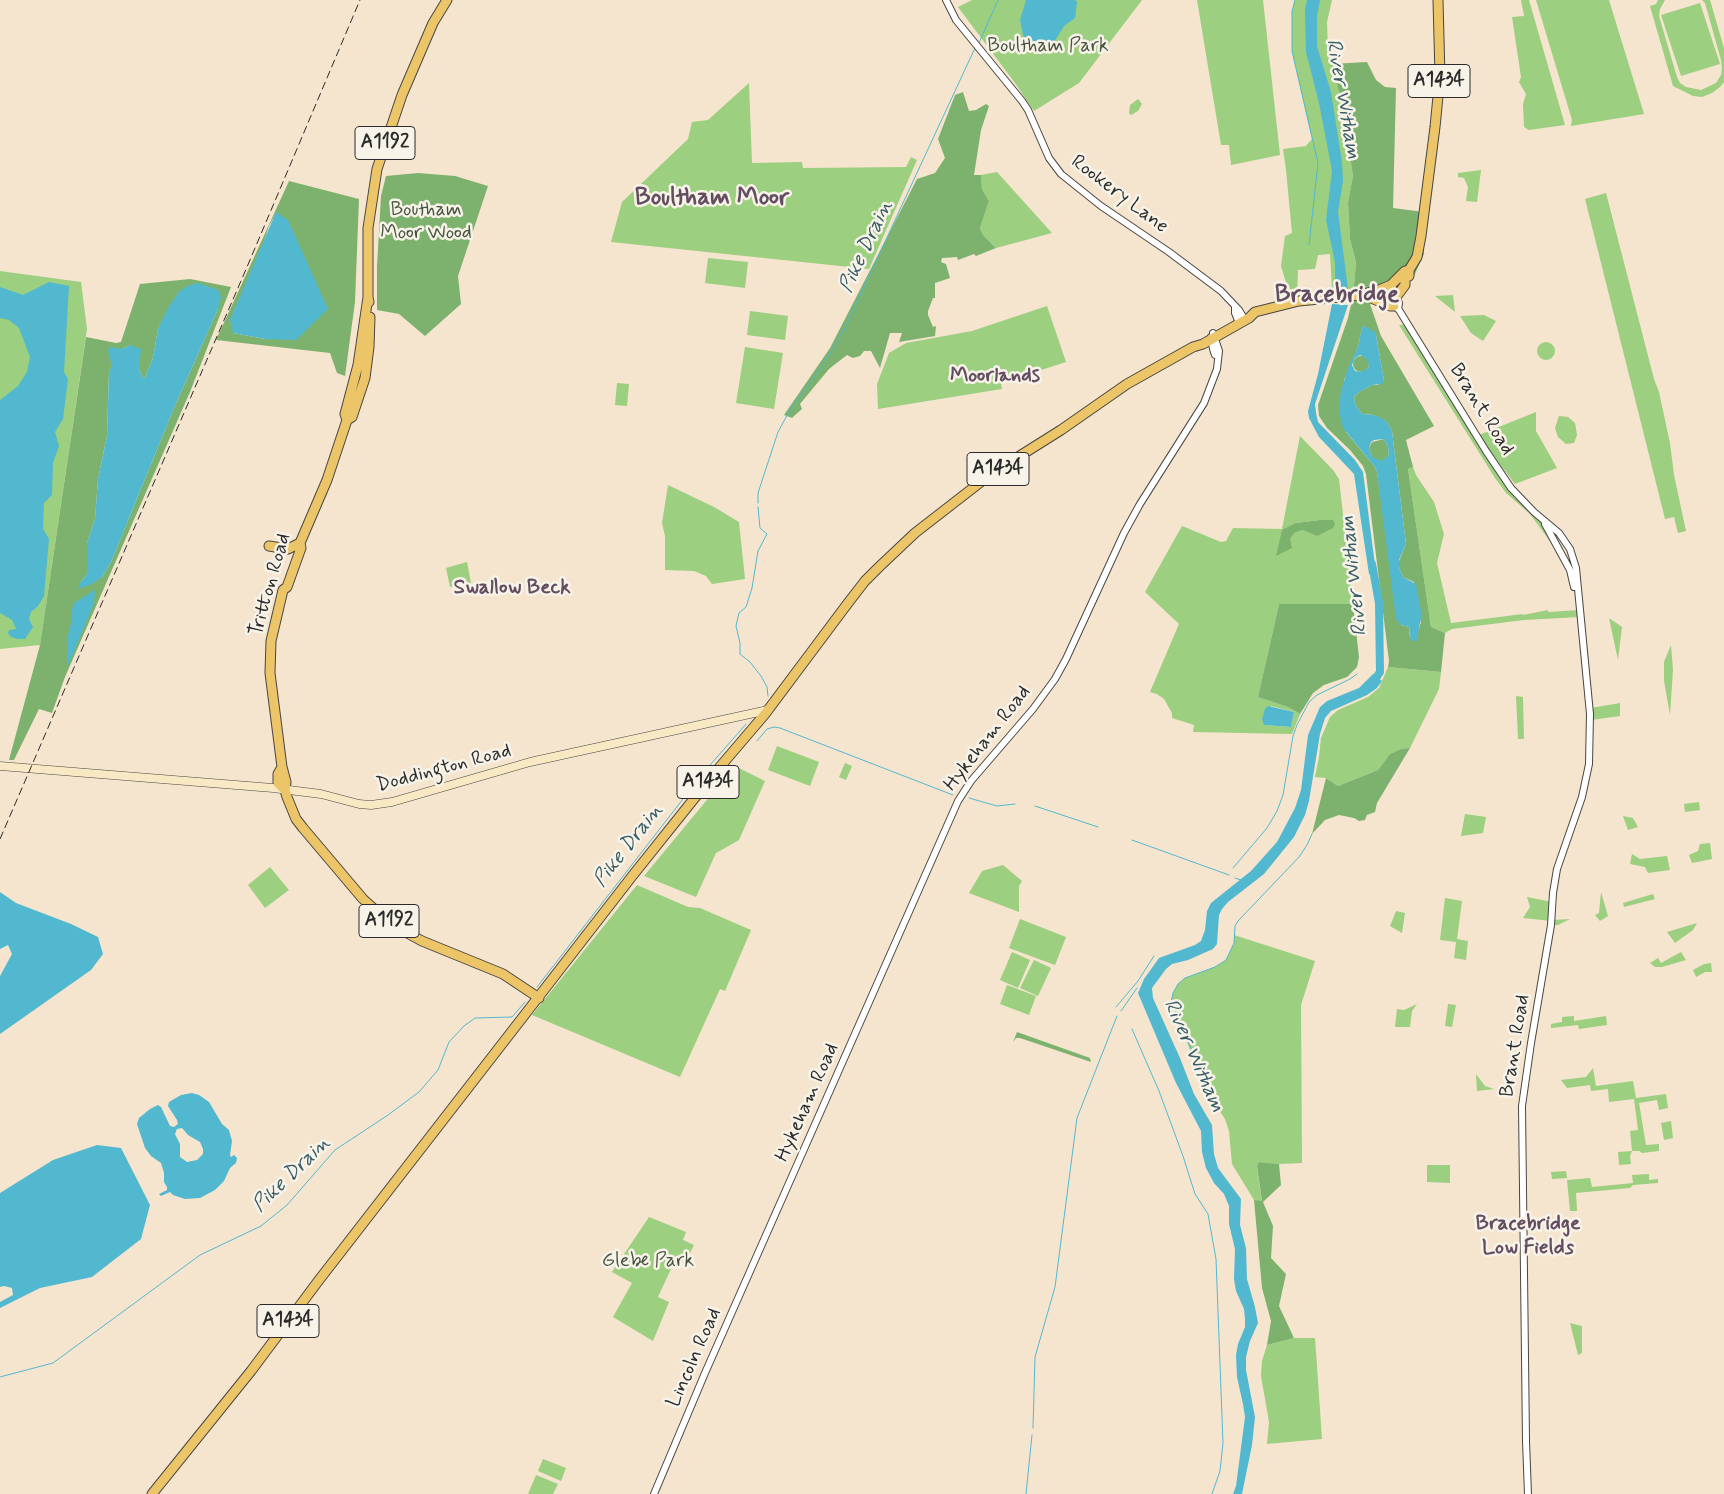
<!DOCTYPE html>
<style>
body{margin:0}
canvas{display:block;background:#f5e4ce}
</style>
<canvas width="1724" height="1494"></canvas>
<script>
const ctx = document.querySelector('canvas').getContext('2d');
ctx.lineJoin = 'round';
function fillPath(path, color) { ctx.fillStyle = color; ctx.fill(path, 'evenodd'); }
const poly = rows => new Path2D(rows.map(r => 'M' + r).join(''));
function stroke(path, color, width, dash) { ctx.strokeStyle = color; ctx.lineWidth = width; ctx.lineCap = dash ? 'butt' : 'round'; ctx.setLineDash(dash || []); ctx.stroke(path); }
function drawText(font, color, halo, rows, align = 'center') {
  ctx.font = font + ' Mynerve,sans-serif'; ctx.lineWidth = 5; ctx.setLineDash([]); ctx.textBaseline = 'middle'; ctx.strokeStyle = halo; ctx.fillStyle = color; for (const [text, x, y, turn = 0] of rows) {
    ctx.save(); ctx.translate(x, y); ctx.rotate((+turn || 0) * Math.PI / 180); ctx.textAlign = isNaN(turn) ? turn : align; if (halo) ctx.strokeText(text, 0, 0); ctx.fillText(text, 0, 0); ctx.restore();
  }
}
fillPath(poly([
 [972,0,1142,0,1079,83,1034,111,1015,83,958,7],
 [1197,0,1263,0,1280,155,1231,165,1229,145,1221,145],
 [1295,0,1332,0,1327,22,1328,50,1341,98,1353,176,1348,202,1350,239,1356,262,1353,297,1332,291,1330,254,1318,255,1315,269,1298,270,1297,295,1287,286,1281,266,1285,236,1292,233,1286,170,1283,149,1306,146,1312,139,1292,51,1292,11],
 [1521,0,1529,0,1565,125,1529,130,1524,127,1523,104,1526,94,1519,82,1521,77,1512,17,1524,16],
 [1536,0,1609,0,1644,114,1571,126,1572,120],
 [1658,0,1665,0,1660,9,1659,16,1677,77,1680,83,1686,87,1701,90,1716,83,1721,75,1722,68,1721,60,1705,3,1702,0,1710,0,1724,48,1724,82,1720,87,1712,93,1702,97,1693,96,1673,86,1650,6,1656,4],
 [1700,3,1720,64,1681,76,1661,15],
 [749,83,752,163,802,162,803,168,906,167,911,157,917,160,869,269,611,242,622,202,688,139,692,122,708,120],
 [1138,99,1142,104,1138,111,1131,115,1129,113,1130,105],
 [1481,170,1477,202,1466,201,1468,187,1464,178,1458,177,1458,173],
 [997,172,1052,233,996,248,983,235,980,228,989,201,982,189,981,175],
 [1606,193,1654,379,1659,392,1670,443,1674,475,1686,531,1678,533,1674,517,1665,519,1585,199],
 [708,258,748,262,745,288,705,283],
 [0,271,81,282,87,329,40,645,0,649],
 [1453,295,1455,312,1435,296],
 [1047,306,1066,362,1001,383,1002,389,878,409,877,384,889,353,906,343,972,331],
 [750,311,788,316,785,340,747,335],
 [1484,315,1496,321,1483,341,1471,333,1460,316],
 [1407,324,1511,488,1544,522,1570,570,1561,560,1552,544,1530,514,1506,493,1495,478,1399,325],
 '1537 351a9 9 0 1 1 18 0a9 9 0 1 1-18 0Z',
 [745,347,783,353,774,409,736,403],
 [617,383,629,384,627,406,615,405],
 [1536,412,1536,431,1557,468,1515,484,1489,450,1479,435],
 [1559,416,1568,417,1575,423,1577,435,1574,443,1566,444,1558,437,1555,428],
 [1300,436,1333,470,1339,479,1353,604,1279,604,1258,697,1288,707,1300,714,1292,734,1193,732,1194,725,1172,718,1172,713,1164,699,1157,694,1150,692,1179,624,1145,592,1182,526,1221,542,1226,541,1233,528,1282,529],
 [1320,520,1332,520,1317,536,1302,530,1293,533,1290,539,1296,523],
 [1271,706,1294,712,1291,727,1264,725],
 [1413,467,1416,475,1434,502,1444,534,1437,563,1451,623,1523,614,1523,615,1548,610,1548,612,1579,610,1580,617,1524,620,1452,629,1445,633,1431,627,1408,469],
 [668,485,714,507,739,522,745,579,712,584,706,576,694,571,665,570,665,536,662,523],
 [467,562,471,583,450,587,446,568],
 [1609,618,1622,627,1618,660],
 [1671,645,1673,670,1670,715,1664,681,1664,662],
 [1388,667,1441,672,1439,689,1410,748,1401,749,1390,754,1378,770,1338,786,1326,778,1315,777,1319,757,1321,738,1330,717,1338,710,1368,697,1379,688],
 [1516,696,1523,697,1524,739,1518,739],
 [1620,703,1620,716,1591,720,1591,708],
 [777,746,819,762,810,786,768,770],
 [845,763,852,766,846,780,839,777],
 [735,766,765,781,739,840,716,853,696,897,644,876],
 [1699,802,1700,810,1685,812,1684,804],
 [1465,814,1486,817,1483,833,1461,836],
 [1623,816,1633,818,1638,827,1628,830],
 [1710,843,1712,859,1692,863,1689,855,1698,851,1700,844],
 [1632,854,1640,859,1667,856,1670,870,1648,873,1645,867,1630,864],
 [1003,865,1022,881,1019,886,1019,912,969,893,982,871],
 [270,867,289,890,265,908,248,885],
 [637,885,688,907,700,908,751,930,725,991,720,989,680,1077,532,1015],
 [1601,892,1608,916,1600,921,1595,915,1599,913],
 [1653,894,1655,899,1624,907,1623,903],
 [1527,897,1552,902,1552,920,1570,919,1558,925,1551,925,1551,921,1523,918,1530,907],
 [1445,898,1462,901,1457,939,1468,941,1466,960,1454,958,1456,942,1440,940],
 [1396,911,1405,913,1402,933,1390,926],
 [1020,919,1066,937,1055,965,1009,948],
 [1697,923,1693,930,1675,943,1667,932],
 [1234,935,1315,961,1301,1005,1302,1163,1279,1164,1259,1162,1257,1167,1262,1202,1254,1200,1232,1164,1229,1131,1225,1119,1207,1092,1171,1002,1173,993,1178,984,1185,978,1215,967,1226,960,1234,943],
 [1012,952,1030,960,1018,988,1000,980],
 [1681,952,1686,960,1662,967,1655,967,1650,963,1658,958,1661,963],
 [1034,960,1051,968,1038,996,1020,988],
 [1711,963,1712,972,1705,972,1696,977,1693,970,1704,964],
 [1007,985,1036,996,1029,1015,1000,1004],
 [1417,1004,1412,1011,1410,1027,1395,1027,1397,1009,1404,1010],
 [1448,1004,1456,1005,1452,1027,1445,1026],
 [1574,1016,1574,1021,1606,1016,1607,1025,1579,1029,1578,1025,1551,1028,1551,1024,1562,1022,1562,1017],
 [1593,1068,1596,1086,1633,1081,1636,1098,1666,1094,1668,1108,1659,1110,1657,1100,1639,1103,1646,1145,1659,1144,1659,1151,1642,1153,1639,1151,1632,1151,1630,1156,1631,1164,1619,1165,1618,1152,1632,1151,1630,1131,1638,1130,1634,1099,1609,1102,1608,1089,1591,1091,1590,1085,1567,1088,1561,1080,1586,1077],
 [1476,1074,1485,1086,1494,1089,1477,1091],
 [1671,1121,1673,1138,1664,1140,1661,1123],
 [1427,1165,1450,1165,1450,1183,1427,1182],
 [1566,1171,1567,1178,1552,1179,1551,1172],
 [1649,1174,1649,1180,1658,1179,1658,1183,1633,1185,1630,1188,1576,1193,1577,1211,1570,1211,1567,1180,1590,1178,1592,1187,1633,1183,1632,1175],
 [649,1217,686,1232,683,1240,694,1245,686,1261,676,1258,658,1297,669,1302,653,1341,613,1317,632,1283,612,1272],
 [1570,1323,1582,1326,1582,1353,1578,1355],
 [1294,1338,1315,1338,1322,1439,1267,1444,1269,1422,1261,1376,1262,1361,1267,1345],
 [543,1459,566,1468,561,1481,538,1471],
 [536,1475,558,1484,553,1494,528,1494]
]), '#9ccf7f');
fillPath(poly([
 [1367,62,1376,80,1385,87,1396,88,1393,208,1424,212,1424,254,1414,276,1403,290,1378,294,1370,304,1381,336,1434,426,1406,440,1413,467,1408,469,1431,627,1445,633,1441,672,1388,667,1389,661,1366,474,1363,466,1350,450,1327,428,1319,416,1318,405,1348,318,1353,297,1356,262,1350,239,1348,202,1353,176,1341,98,1331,64],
 [1364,326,1376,335,1384,380,1378,385,1372,385,1359,392,1354,397,1355,404,1362,414,1374,415,1387,422,1392,431,1406,544,1399,561,1399,567,1403,577,1414,582,1421,622,1418,631,1410,637,1409,627,1401,625,1377,472,1375,467,1346,432,1344,380,1358,347,1362,328],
 [963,92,969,111,976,110,986,104,989,106,981,130,974,175,981,175,982,189,989,201,980,228,983,235,996,248,976,256,974,254,958,260,957,257,942,258,941,262,946,264,950,278,935,283,935,298,933,298,928,311,928,315,933,327,936,326,935,336,899,342,902,333,890,333,880,368,871,351,864,351,860,356,853,358,847,355,829,369,800,404,802,409,794,416,792,418,784,415,830,348,917,179,935,173,945,158,938,139,955,95],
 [418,173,455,176,488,186,458,276,461,304,425,336,399,314,377,310,377,266,381,196,386,176],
 [289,181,359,199,355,302,345,376,337,373,330,353,216,340],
 [276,213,265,339,233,333,269,226],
 [190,279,231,287,190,392,65,677,52,713,39,709,14,760,9,760,40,645,86,337,116,343,121,342,140,284],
 [179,292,218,309,174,408,111,562,102,577,80,583,87,574,87,543,95,519,98,479,107,436,109,372,122,349,130,345,142,377,145,378,153,358,158,329],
 '1353 364a8 8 0 1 1 16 0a8 8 0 1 1-16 0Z',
 [1384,439,1388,447,1389,455,1382,462,1375,460,1372,457,1369,448,1372,442],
 [1320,520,1333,520,1335,524,1333,528,1317,536,1302,530,1294,533,1290,539,1292,548,1276,556,1282,530,1296,523],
 [1279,604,1353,604,1359,657,1357,667,1347,677,1324,685,1313,693,1300,714,1288,707,1258,697],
 [1410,748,1377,803,1375,812,1367,815,1365,820,1359,821,1354,818,1339,815,1325,820,1312,834,1326,778,1338,786,1378,770,1390,754,1401,749],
 [1017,1032,1090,1058,1091,1062,1020,1038,1016,1038,1013,1042],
 [1259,1162,1279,1164,1281,1185,1263,1202,1273,1226,1271,1258,1286,1274,1279,1306,1294,1338,1267,1345,1271,1321,1262,1288,1254,1200,1262,1201,1257,1166]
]), '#7db26e');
fillPath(poly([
 [1026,0,1075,0,1077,2,1075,18,1064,26,1049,50,1043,53,1030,50,1025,44,1020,20],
 [1307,0,1320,0,1317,16,1317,46,1331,92,1342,162,1343,181,1338,212,1348,289,1335,290,1335,262,1326,220,1332,171,1319,103,1306,52,1305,10],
 [276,212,288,220,328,309,296,340,265,339,233,333,230,320],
 [49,282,69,286,64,372,68,379,63,419,55,432,59,446,53,463,52,495,44,503,43,529,49,539,44,596,38,606,31,612,29,619,33,627,25,639,18,639,11,637,8,633,9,630,16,629,12,620,0,613,0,400,18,386,27,372,30,357,19,328,9,320,0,318,0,287,23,295],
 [198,283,218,290,221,297,218,309,174,408,111,562,102,577,92,584,78,589,80,583,87,574,87,543,95,519,98,479,107,436,109,372,112,366,108,351,111,347,122,349,130,345,141,349,139,369,142,377,145,378,153,358,158,329,168,308,179,292,187,286],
 [1332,304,1348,305,1315,404,1316,413,1318,422,1355,460,1363,472,1376,573,1369,574,1354,474,1319,437,1309,418,1308,411,1318,374],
 [1364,326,1375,332,1376,335,1384,380,1382,384,1372,385,1359,392,1354,397,1355,404,1362,414,1374,415,1381,418,1387,422,1392,431,1406,544,1399,560,1399,567,1403,577,1416,584,1422,616,1419,627,1418,637,1416,641,1411,641,1409,627,1401,625,1396,619,1377,472,1375,467,1343,428,1340,416,1339,407,1341,391,1348,368,1358,347,1362,327],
 [1360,355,1366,358,1369,365,1368,368,1361,372,1355,371,1352,365,1355,358],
 [1384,439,1388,447,1389,455,1382,461,1372,457,1369,448,1371,442,1374,440],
 [95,590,94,603,67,668,67,639,72,620,71,613,74,603],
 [1373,674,1382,681,1377,688,1367,695,1331,711,1325,718,1320,734,1309,801,1305,815,1294,837,1264,874,1228,902,1222,909,1219,915,1217,944,1213,949,1188,960,1172,964,1166,969,1152,988,1153,998,1180,1058,1194,1094,1212,1125,1214,1154,1218,1168,1241,1199,1240,1225,1246,1248,1247,1279,1255,1307,1258,1323,1250,1341,1246,1357,1246,1370,1255,1417,1252,1445,1242,1494,1233,1494,1236,1486,1245,1417,1243,1404,1237,1377,1236,1355,1238,1344,1245,1327,1245,1319,1244,1309,1236,1291,1234,1279,1235,1249,1229,1224,1229,1206,1224,1194,1214,1183,1206,1168,1202,1152,1201,1131,1176,1083,1138,993,1144,979,1159,958,1195,945,1201,941,1205,930,1207,911,1211,903,1251,871,1277,842,1295,808,1301,790,1308,735,1320,707,1327,701,1359,688],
 [1268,706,1294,712,1291,727,1264,725,1262,719,1265,709],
 [0,892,16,903,71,924,98,937,103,954,91,970,0,1034,0,976,12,954,8,945,0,949],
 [192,1093,199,1095,209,1102,222,1124,229,1130,232,1141,230,1155,231,1157,234,1155,237,1158,236,1163,230,1168,224,1181,215,1190,200,1198,185,1199,173,1195,170,1192,161,1196,159,1194,167,1190,167,1187,164,1182,164,1173,161,1163,151,1156,145,1148,137,1124,139,1118,150,1109,158,1105,161,1107,170,1126,174,1127,178,1124,177,1120,168,1106,169,1102,181,1095],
 [182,1128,188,1135,200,1142,203,1149,203,1154,197,1160,187,1162,180,1157,180,1144,175,1134,177,1129],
 [97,1145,121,1148,150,1205,141,1239,92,1277,40,1288,0,1308,0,1302,13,1295,12,1288,4,1286,0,1287,0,1193,53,1160]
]), '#52b8d0');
stroke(poly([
 [1295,0,1292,11,1292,51,1318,163,1309,245],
 [979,43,998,0],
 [758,503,758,493,778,432,790,410,821,368,844,330,975,48],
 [758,507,760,528,767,534,758,551,752,588,746,607,739,613,736,626,740,643,740,654,750,662,761,676,767,687,768,696],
 [757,741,767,729,774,727,780,728,953,795],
 [969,798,997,806,1015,804],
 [1035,806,1098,827],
 [1132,840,1229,875],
 [1233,868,1267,828,1277,811,1283,795,1293,736,1297,725,1309,702,1317,695,1350,679,1357,674],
 [1235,878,1241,880],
 [537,987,648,844,704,772,746,724],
 [1116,1007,1138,981,1154,956],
 [1121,1011,1137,988],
 [1132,1029,1159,1091,1183,1156,1195,1194,1208,1214,1216,1259,1223,1443,1220,1471,1212,1494],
 [1193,1053,1171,1002,1173,993,1178,984,1185,978,1215,967,1226,960,1234,943,1235,926,1238,921,1299,857,1307,845,1312,834],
 [0,1377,53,1363,200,1255,261,1226,287,1205,335,1150,388,1115,419,1092,438,1070,449,1042,464,1026,475,1018,512,1017,525,1002],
 [1033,1428,1035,1357,1055,1287,1077,1118,1117,1016],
 [1026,1494,1032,1435]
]), '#52b8d0', 1);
stroke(poly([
 [1372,564,1379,603,1380,672,1372,684]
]), '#52b8d0', 8);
const tertiary = poly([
 [946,0,956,20,1022,101,1028,110,1049,158,1061,174,1101,206,1169,252,1221,291,1239,310,1245,320],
 [1391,285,1399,303,1398,309],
 [1386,288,1394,306,1399,310,1486,451,1511,488,1534,512,1559,533,1570,549,1576,568,1590,714,1589,764,1582,797,1557,869,1553,893,1551,925,1531,1043,1522,1106,1526,1441,1528,1494],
 [1235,307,1235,313,1239,323],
 [1211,337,1213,349,1215,355,1218,356],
 [1545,524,1570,570,1574,587],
 [654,1494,705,1373,958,801,971,781,1033,709,1055,679,1066,659,1124,533,1140,504,1204,403,1217,369,1219,351,1213,333]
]);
const secondary = poly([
 [0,766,273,788,321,794,359,804,371,805,392,802,530,762,768,710]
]);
const primary = poly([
 [1409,276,1409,270,1417,257,1421,236,1435,127,1440,76,1438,0],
 [368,297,358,365,345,414,347,420,327,480,300,543,301,548,287,587,283,590,271,641,270,673,282,767,286,782,285,790,287,797,296,819,303,828,363,899,382,916,400,929,422,941,503,974,539,998],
 [1369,297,1390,306,1394,306],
 [1396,297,1405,285,1405,281],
 [369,302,368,297,368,228,377,169,402,95,433,23,447,0],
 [347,420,352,417,365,378,369,347,370,317],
 [269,546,288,549,300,543],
 [282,767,278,774,278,783,285,790],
 [152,1494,251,1371,319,1280,633,875,713,775,765,714,848,603,865,581,879,567,915,533,991,474,1061,430,1127,384,1193,347,1203,344,1249,318,1255,312,1299,301,1360,295,1379,290,1391,285,1405,271,1409,270]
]);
stroke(tertiary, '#494743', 8);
stroke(secondary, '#494743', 9);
stroke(primary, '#494743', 11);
stroke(tertiary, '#fff', 6);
stroke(secondary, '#f8e8c3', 8);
stroke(primary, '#edc569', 9);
stroke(poly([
 [0,839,247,267,360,0]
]), '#2b2b2b', 1, [8, 4]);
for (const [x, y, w] of [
 [1439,81,62],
 [385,143,60],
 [998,469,62],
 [708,782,62],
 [389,921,60],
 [288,1321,62]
]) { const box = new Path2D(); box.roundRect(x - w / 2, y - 16.5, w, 33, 4); ctx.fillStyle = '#f7f3e8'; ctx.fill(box); stroke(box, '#2b2b2b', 1); }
drawText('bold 19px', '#2b2b2b', null, [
 ["A1434",1439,81],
 ["A1192",385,143],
 ["A1434",998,469],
 ["A1434",708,782],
 ["A1192",389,921],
 ["A1434",288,1321]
]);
drawText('20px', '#475440', '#f7f3e8', [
 ["Boultham Park",1048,47],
 ["Boutham",426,211],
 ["Moor Wood",426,234],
 ["Glebe Park",648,1262]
]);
drawText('20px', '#2b2b2b', '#f7f3e8', [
 ["Rookery Lane",1119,195,37],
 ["Brant Road",1481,410,58],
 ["Tritton Road",271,585,-74],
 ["Hykeham Road",988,739,-52],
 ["Doddington Road",444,769,-15],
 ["Brant Road",1516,1046,-81],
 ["Hykeham Road",808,1103,-66],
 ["Lincoln Road",695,1358,-66]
]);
drawText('italic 21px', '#395c65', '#f7f3e8', [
 ["River Witham",1342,99,80],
 ["Pike Drain",867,247,-65],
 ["River Witham",1355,576,-96],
 ["Pike Drain",629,846,-52],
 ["River Witham",1193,1056,66],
 ["Pike Drain",292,1175,-44]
]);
drawText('bold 21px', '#644d60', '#f7f3e8', [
 ["Moorlands",995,377],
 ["Swallow Beck",512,589],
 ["Bracebridge",1528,1225],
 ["Low Fields",1528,1249]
]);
drawText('bold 25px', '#644d60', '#f7f3e8', [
 ["Boultham Moor",712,199],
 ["Bracebridge",1337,296]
]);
</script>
